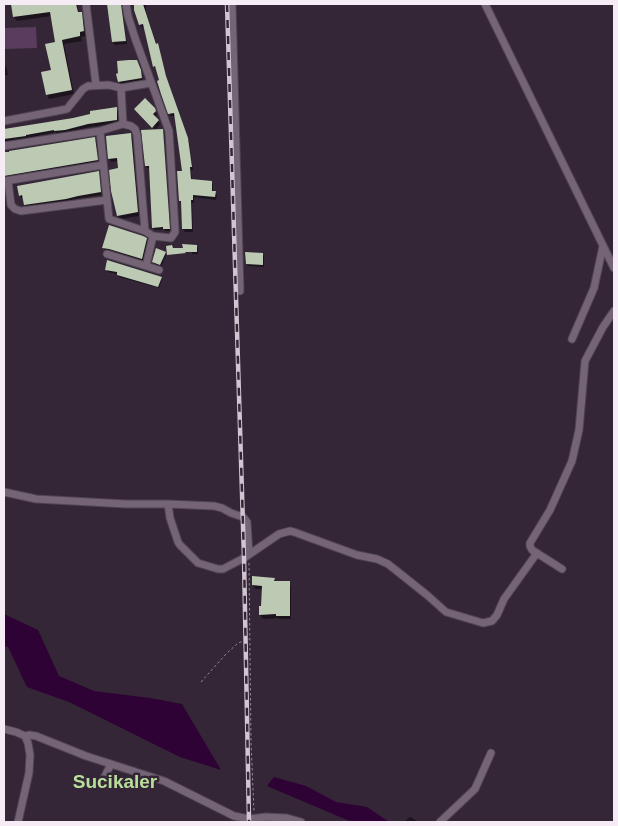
<!DOCTYPE html>
<style>
body{margin:0}
#map{position:relative;width:618px;height:826px;overflow:hidden;background:#342636;font-family:Arial,sans-serif}
canvas{display:block}
.frame{position:absolute;inset:0;border:5px solid #f5ecf6;pointer-events:none}
</style>
<div id="map">
<canvas width="618" height="826"></canvas>
<div class="frame"></div>
</div>
<script>
const ctx = document.querySelector('canvas').getContext('2d');
ctx.lineJoin = 'round';
function fillPath(path, color) { ctx.fillStyle = color; ctx.fill(path, 'evenodd'); }
const poly = rows => new Path2D(rows.map(r => 'M' + r).join(''));
function stroke(path, color, width, dash) { ctx.strokeStyle = color; ctx.lineWidth = width; ctx.lineCap = dash ? 'butt' : 'round'; ctx.setLineDash(dash || []); ctx.stroke(path); }
function drawText(font, color, halo, rows, align = 'center') {
  ctx.font = font + ' Arial,sans-serif'; ctx.lineWidth = 5; ctx.setLineDash([]); ctx.textBaseline = 'middle'; ctx.strokeStyle = halo; ctx.fillStyle = color; for (const [text, x, y, turn = 0] of rows) {
    ctx.save(); ctx.translate(x, y); ctx.rotate((+turn || 0) * Math.PI / 180); ctx.textAlign = isNaN(turn) ? turn : align; if (halo) ctx.strokeText(text, 0, 0); ctx.fillText(text, 0, 0); ctx.restore();
  }
}
fillPath(poly([
 [36,27,37,48,4,49,4,28]
]), '#5a3c5e');
fillPath(poly([
 [4,614,38,630,59,676,94,691,150,698,182,704,221,770,180,757,69,702,27,687,8,647,4,646],
 [274,777,306,786,336,802,367,807,389,822,352,822,267,786]
]), '#2e0234');
fillPath(poly([
 [12,4,77,4,79,13,81,13,83,17,86,36,81,37,82,41,64,44,74,94,49,99,47,94,52,71,57,43,52,16,17,21,14,17],
 [108,4,121,4,127,44,115,45,113,42],
 [135,4,146,4,146,12,157,45,159,48,167,80,189,142,193,170,191,170,192,181,211,182,213,185,213,192,215,192,217,195,216,200,194,197,194,203,192,203,193,232,185,232,183,229,183,204,180,201,183,172,175,116,171,116,169,113,157,69,156,69,154,66,145,27,142,28,140,24,136,10],
 [138,64,142,74,143,80,121,84,119,81],
 [6,66,8,75,4,75,4,67],
 [116,108,118,111,118,123,90,127,67,132,57,134,56,132,4,143,4,130,26,127,73,119],
 [154,109,157,115,155,117,160,124,155,130,150,122],
 [162,131,163,133,170,231,165,231,164,229,155,230,153,227,150,168,147,168,146,165],
 [130,134,132,138,139,216,120,219,118,216,120,169,118,161,111,162,109,159],
 [95,139,96,141,98,163,4,179,4,154],
 [98,173,99,175,101,195,80,198,68,201,27,207,24,197,21,198,20,195],
 [146,239,148,242,143,261,111,251,105,250,104,248],
 [196,246,198,248,198,254,192,254,192,252,168,253,174,250,184,249],
 [165,253,166,255,161,267,155,265,154,262],
 [262,254,264,256,264,267,248,266,247,264],
 [107,270,161,278,162,280,159,288,119,277,117,274,108,272],
 [274,579,276,582,289,583,291,586,291,619,279,619,278,618,263,619,260,615,263,607,263,589,255,589,253,585],
 [410,817,419,822,404,822]
]), '#0007');
fillPath(poly([
 [11,4,76,4,78,12,82,12,84,31,80,32,80,36,62,40,72,90,46,95,41,72,51,70,45,44,55,42,50,12,13,17],
 [107,4,121,4,126,41,112,42],
 [134,4,143,4,156,44,158,43,166,76,188,138,192,167,190,167,191,179,212,181,212,191,216,191,215,197,193,195,193,200,191,200,192,229,182,229,181,201,179,201,177,171,182,171,174,113,168,114,161,94,157,81,159,80,155,66,153,67,143,24,139,25,134,10],
 [129,60,137,60,141,70,142,78,118,82,116,74,118,73,117,61],
 [145,98,155,108,156,111,153,114,159,120,152,128,134,109],
 [117,107,117,120,88,124,65,130,54,131,54,130,26,135,26,136,4,139,4,129,73,118,90,114,90,111],
 [163,129,170,229,163,229,163,227,152,228,149,166,145,166,141,130],
 [131,133,138,212,117,216,111,191,109,170,118,168,117,158,108,159,106,136],
 [95,137,98,160,4,176,4,152,9,152,9,151],
 [99,171,101,192,78,196,66,199,24,205,22,195,19,196,17,186],
 [109,225,143,236,147,238,142,259,109,249,102,248],
 [182,244,197,245,197,252,185,252,186,253,167,255,166,246,172,245,173,248,183,248],
 [156,248,166,252,160,265,152,262],
 [245,252,263,253,263,265,246,264],
 [107,260,162,277,158,287,117,275,117,272,105,270],
 [252,576,275,578,274,581,290,581,290,616,276,616,276,614,259,615,259,606,261,606,262,586,252,585]
]), '#bcc9b3');
const street = poly([
 [86,4,96,85],
 [232,4,240,291],
 [485,4,614,268],
 [121,88,123,124],
 [4,121,62,110,67,109,83,89,88,86,109,85,121,88,151,83],
 [100,131,109,219,145,231,153,236,171,238,175,232,175,229,169,131,135,38,128,16,126,4],
 [4,146,100,131,123,124,131,126,135,129,137,135,145,231],
 [5,181,103,165],
 [8,181,11,205,15,209,21,211,107,200],
 [107,254,159,270],
 [146,266,153,236],
 [572,339,594,288,603,246],
 [4,492,36,499,126,504,168,504,170,518,178,542,180,545,198,563,218,569,223,569,244,558,279,534,290,531,294,532,357,555,377,559,388,564,427,595,446,612,483,623,492,621,497,615,504,599,537,553],
 [168,504,214,506,222,508,231,513,243,517,247,522,249,554],
 [562,569,532,550,530,546,530,543,550,510,572,461,579,430,585,361,603,327,614,311],
 [4,729,16,732,25,736,28,743,30,755,29,773,18,822],
 [25,736,29,735,36,736,86,756,164,781,234,816,249,819,266,817,287,818,301,822],
 [103,780,111,764],
 [440,822,475,789,491,753]
]);
stroke(street, '#4f4451', 9);
stroke(poly([
 [249,563,251,742,254,812],
 [201,682,226,654,238,643,249,639]
]), '#968a97', 1, [2.5, 2.5]);
stroke(street, '#746476', 7);
const rail = poly([
 [227,4,244,558,249,822]
]);
stroke(rail, '#d0c6d1', 4.5);
stroke(rail, '#342636', 2.5, [8]);
drawText('bold 19px', '#b8df9a', '#342636', [
 ["Sucikaler",115,783]
]);
</script>
